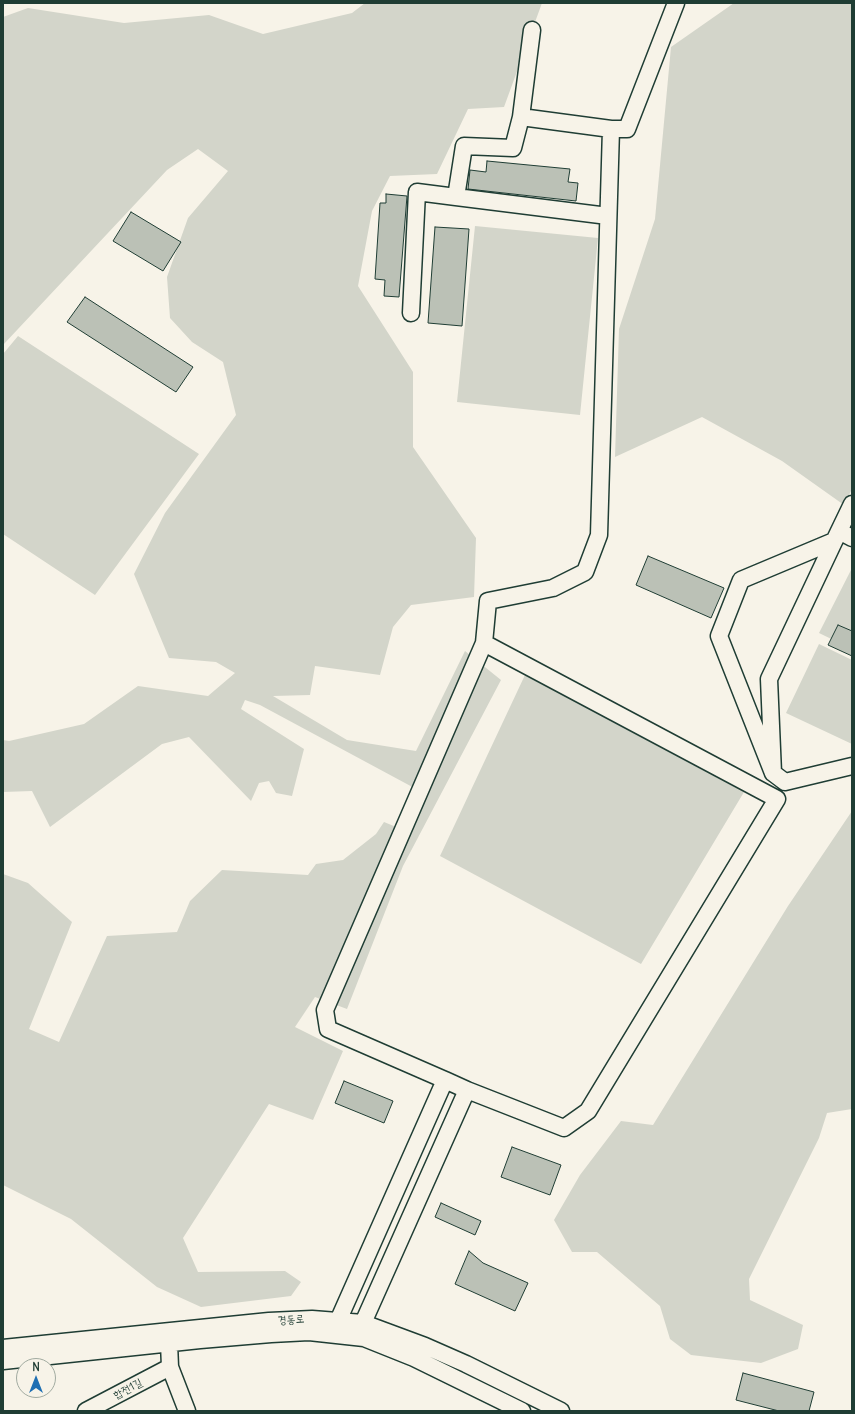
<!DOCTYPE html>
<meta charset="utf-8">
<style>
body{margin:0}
#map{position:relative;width:855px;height:1414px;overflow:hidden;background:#f7f3e8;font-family:Delius,sans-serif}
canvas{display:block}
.frame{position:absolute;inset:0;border:4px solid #1f3d34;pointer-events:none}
.north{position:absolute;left:16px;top:1358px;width:40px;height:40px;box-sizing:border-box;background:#f7f3e8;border:1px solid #a1aaa0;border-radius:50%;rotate:0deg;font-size:11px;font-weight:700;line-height:16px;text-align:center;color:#1f3d34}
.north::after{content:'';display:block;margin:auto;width:14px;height:18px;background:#1f6fb2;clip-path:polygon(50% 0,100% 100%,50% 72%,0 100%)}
</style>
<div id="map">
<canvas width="855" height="1414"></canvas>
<div class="frame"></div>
<div class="north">N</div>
</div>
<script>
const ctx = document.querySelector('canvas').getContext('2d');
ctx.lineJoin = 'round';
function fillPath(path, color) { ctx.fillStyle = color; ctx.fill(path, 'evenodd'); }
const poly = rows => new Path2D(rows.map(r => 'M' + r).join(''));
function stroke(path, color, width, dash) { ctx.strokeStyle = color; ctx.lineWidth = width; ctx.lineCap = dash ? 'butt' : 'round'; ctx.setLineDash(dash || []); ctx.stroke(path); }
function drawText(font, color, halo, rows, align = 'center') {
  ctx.font = font + ' Delius,"Poor Story",sans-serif'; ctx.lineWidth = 3; ctx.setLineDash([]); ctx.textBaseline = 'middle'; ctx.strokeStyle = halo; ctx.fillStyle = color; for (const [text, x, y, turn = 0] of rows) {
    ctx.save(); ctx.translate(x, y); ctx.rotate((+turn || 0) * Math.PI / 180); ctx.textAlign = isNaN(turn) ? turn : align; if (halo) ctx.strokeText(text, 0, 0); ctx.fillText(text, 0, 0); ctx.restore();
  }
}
fillPath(poly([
 [365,3,542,3,504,107,468,109,437,174,390,176,372,211,358,286,413,372,413,447,476,538,474,597,411,605,393,627,380,675,315,666,310,695,273,696,347,740,416,751,465,651,501,680,403,866,347,1009,315,997,295,1027,343,1051,313,1120,269,1104,183,1238,198,1272,285,1271,301,1282,291,1296,201,1307,157,1287,71,1219,3,1185,3,874,28,883,72,922,29,1029,59,1042,107,936,177,932,190,901,222,870,308,875,316,864,343,860,376,834,384,822,401,829,418,790,260,705,245,700,241,709,304,749,292,796,276,793,269,781,259,783,251,801,189,737,162,744,50,827,32,791,3,792,3,740,9,741,84,724,138,686,208,696,235,673,216,662,169,658,134,574,165,513,236,415,223,362,192,342,170,318,167,277,188,218,228,171,198,149,167,170,3,345,3,17,28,8,124,23,209,15,263,34,352,13],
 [734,3,852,3,852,489,844,505,782,461,702,417,615,457,619,329,655,219,671,47],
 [475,226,598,238,580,415,457,402],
 [18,336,199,454,95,595,3,534,3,354],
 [852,568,852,649,819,633],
 [819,644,852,660,852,744,786,713],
 [525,675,744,792,641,964,440,856],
 [852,811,852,1109,827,1113,819,1138,749,1279,750,1300,803,1325,798,1349,761,1363,691,1355,670,1339,660,1306,597,1252,572,1252,554,1220,580,1175,621,1121,653,1125,788,906]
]), '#d3d5ca');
const building = poly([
 [487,161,570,169,568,182,578,183,576,201,468,189,470,170,486,172,487,161],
 [386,194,407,196,399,297,384,296,385,280,375,279,380,203,386,203,386,194],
 [131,212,181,242,163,271,113,241,131,212],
 [435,227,469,229,462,326,428,323,435,227],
 [85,297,193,367,176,392,67,322,85,297],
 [648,556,724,588,711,618,636,585,648,556],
 [838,625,852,631,852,656,828,645,838,625],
 [344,1081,393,1101,384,1123,335,1103,344,1081],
 [512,1147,561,1165,550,1195,501,1177,512,1147],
 [441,1203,481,1221,475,1235,435,1217,441,1203],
 [469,1251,483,1263,528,1283,515,1311,455,1284,469,1251],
 [743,1373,814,1392,809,1411,779,1411,736,1400,743,1373]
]);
fillPath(building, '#bbc1b6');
stroke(building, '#1f3d34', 1);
const minor = poly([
 [521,117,513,148,464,146,456,197,608,216],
 [611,129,627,129,676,3],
 [411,313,417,192,456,197],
 [839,531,852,504],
 [484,643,488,601,553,588,585,572,599,535,611,129,521,117,532,30],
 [773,773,719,636,741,580,834,541],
 [785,782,773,773,769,679,839,531,852,538],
 [785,782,852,766],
 [445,1080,328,1029,325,1010,484,643,777,799,588,1111,564,1128,467,1090],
 [338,1321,445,1080,467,1090,363,1323],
 [3,1348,269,1321,312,1319,363,1323,425,1346,466,1364,561,1411],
 [3,1361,200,1340,271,1334,309,1332,364,1338,414,1358,522,1411],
 [170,1367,187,1411],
 [86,1411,170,1367,169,1343]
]);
stroke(minor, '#1f3d34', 19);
stroke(minor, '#f7f3e8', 16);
drawText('11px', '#1f3d34', '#f7f3e8', [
 ["경동로",291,1320,-4],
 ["합전1길",128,1389,-28]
]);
</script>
